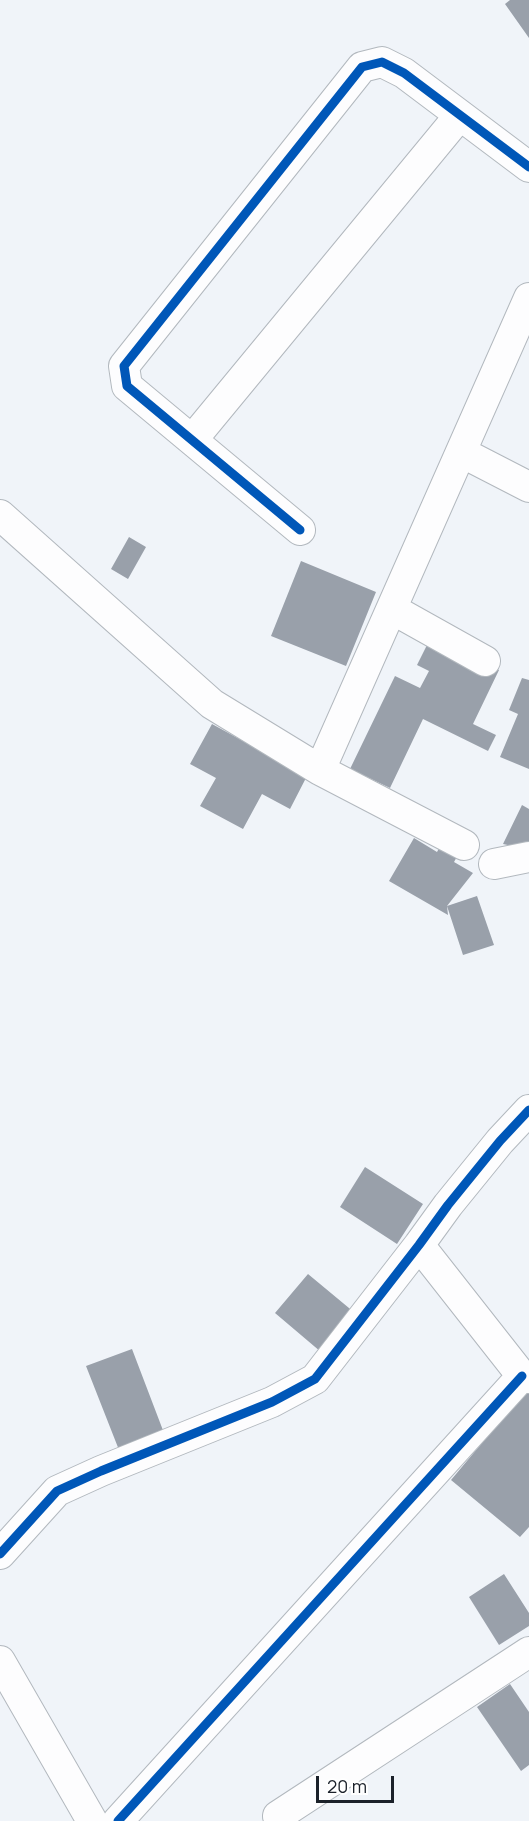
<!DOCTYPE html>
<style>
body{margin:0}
#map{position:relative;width:529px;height:1821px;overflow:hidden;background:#f0f4f9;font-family:Manrope,sans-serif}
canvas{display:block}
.scale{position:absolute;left:316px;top:1776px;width:78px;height:27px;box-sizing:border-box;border:3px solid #1b212a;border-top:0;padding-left:8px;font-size:18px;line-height:21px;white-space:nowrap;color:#1b212a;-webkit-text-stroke:4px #fff;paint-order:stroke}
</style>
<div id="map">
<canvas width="529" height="1821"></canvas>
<div class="scale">20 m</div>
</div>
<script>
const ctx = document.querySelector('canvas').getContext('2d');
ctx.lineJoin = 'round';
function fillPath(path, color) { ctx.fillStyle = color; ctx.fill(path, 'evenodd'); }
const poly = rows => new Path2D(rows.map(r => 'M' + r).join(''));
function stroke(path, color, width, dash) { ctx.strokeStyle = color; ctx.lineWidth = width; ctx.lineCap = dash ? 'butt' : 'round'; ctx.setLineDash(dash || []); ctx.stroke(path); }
fillPath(poly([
 [510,0,529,0,529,38,505,4],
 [129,537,146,547,128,579,111,569],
 [301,561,376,592,346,666,271,636],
 [431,637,499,670,473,724,496,735,488,751,423,719,390,788,350,769,395,676,420,688,429,671,417,665],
 [522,678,529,680,529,769,500,757,518,714,509,710],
 [212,724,307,776,290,809,262,794,243,829,200,806,216,778,190,764],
 [522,805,529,809,529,847,522,848,503,844],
 [414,838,437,852,442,843,459,853,454,862,473,873,447,906,448,915,389,881],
 [477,896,494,945,463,955,447,906],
 [365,1167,423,1204,397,1244,340,1207],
 [308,1274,355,1313,321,1352,275,1313],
 [132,1349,164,1433,119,1450,86,1366],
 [529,1393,529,1527,520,1537,451,1480,523,1394],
 [504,1574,529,1613,529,1626,499,1645,469,1597],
 [510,1684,529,1712,529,1765,521,1771,477,1707]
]), '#99a0aa');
const street = poly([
 [192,440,460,115],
 [461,452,529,487],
 [0,515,212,704,320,770,464,845],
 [300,530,127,386,124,366,362,67,382,62,404,73,529,167],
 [392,609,485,661],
 [320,770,529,298],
 [494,864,529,857],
 [419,1245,522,1376,529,1378],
 [0,1554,57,1491,101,1471,272,1402,315,1379,419,1245,448,1205,500,1141,529,1110],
 [0,1661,92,1821],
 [278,1816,529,1652],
 [118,1821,522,1376]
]);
stroke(street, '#b2b8be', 32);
stroke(street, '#fdfdfe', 30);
stroke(poly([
 [300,530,127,386,124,366,362,67,382,62,404,73,529,167],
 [0,1554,57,1491,101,1471,272,1402,315,1379,419,1245,448,1205,500,1141,529,1110],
 [118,1821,522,1376]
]), '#0057b8', 9);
</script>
